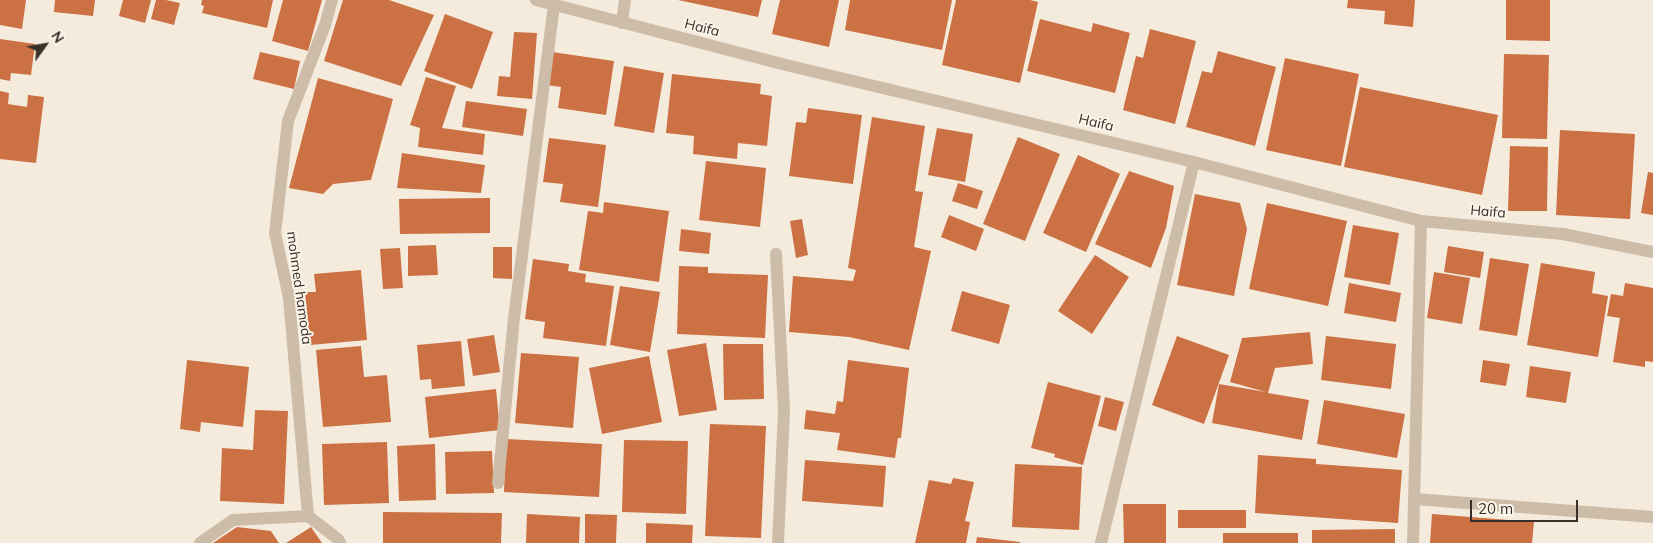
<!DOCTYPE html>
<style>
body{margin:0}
#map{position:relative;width:1653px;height:543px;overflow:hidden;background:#f4ebdd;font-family:Mulish,sans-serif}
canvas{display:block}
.north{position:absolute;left:20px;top:20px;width:50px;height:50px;-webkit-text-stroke:4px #fbf5ea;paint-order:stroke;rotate:58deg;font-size:14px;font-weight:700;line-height:20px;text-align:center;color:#393029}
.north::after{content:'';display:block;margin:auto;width:18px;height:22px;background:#393029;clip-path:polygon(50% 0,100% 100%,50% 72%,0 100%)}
.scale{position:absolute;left:1470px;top:500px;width:108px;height:22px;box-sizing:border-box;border:2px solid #393029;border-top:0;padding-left:6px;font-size:15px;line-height:18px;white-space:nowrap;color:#393029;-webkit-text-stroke:4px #fbf5ea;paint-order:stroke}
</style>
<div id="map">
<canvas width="1653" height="543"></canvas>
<div class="north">N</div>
<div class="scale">20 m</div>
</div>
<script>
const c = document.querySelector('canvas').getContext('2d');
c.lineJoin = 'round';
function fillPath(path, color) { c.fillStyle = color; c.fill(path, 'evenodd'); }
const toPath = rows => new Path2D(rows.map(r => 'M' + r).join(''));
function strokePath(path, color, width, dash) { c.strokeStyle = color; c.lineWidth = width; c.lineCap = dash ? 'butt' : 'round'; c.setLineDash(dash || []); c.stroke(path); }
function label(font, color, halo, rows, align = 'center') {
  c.font = font + ' Mulish,sans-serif'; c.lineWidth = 4; c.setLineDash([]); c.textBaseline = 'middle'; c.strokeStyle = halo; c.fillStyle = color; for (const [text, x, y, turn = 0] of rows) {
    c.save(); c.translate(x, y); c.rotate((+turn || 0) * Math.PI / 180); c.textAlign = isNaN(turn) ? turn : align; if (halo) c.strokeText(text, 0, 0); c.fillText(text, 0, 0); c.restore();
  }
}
fillPath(toPath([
 [0,0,26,0,22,29,0,25],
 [55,0,95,0,93,16,54,12],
 [123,0,151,0,145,23,119,16],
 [156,0,166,0,180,3,174,25,151,19],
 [202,0,273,0,267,28,202,13,204,6,201,5],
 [283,0,322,0,308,51,272,41],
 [343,0,389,0,434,15,401,86,324,61],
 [678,0,762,0,758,17],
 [780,0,839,0,829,47,772,34],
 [850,0,952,0,942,50,845,30],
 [956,0,1030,0,1038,2,1020,83,942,65],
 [1348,0,1415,0,1413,27,1384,24,1385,11,1347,8],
 [1506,0,1550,0,1550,41,1506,40],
 [445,14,493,32,472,89,424,71],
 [1040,19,1091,32,1093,23,1130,33,1115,93,1027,71],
 [1150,29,1196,41,1175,124,1123,110,1136,56,1143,58],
 [514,32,537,33,532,99,497,96,499,76,510,77],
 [0,39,35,44,31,75,11,73,10,81,0,79],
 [1218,51,1276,67,1255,146,1186,127,1202,71,1212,73],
 [260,52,300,61,294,89,253,79],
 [552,52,614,61,606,115,558,108,561,87,547,85],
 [1504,54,1549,55,1547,139,1502,138],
 [1285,58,1359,74,1341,166,1266,150],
 [624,66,664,73,654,133,614,126],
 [672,74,761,84,760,94,772,96,767,146,738,143,737,159,693,154,694,136,666,133],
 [426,77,456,86,442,128,485,134,483,155,418,147,420,128,410,125],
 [318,78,393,99,371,180,333,184,323,194,289,188],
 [1360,87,1498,115,1482,195,1344,167],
 [0,91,9,93,8,104,27,107,28,95,44,97,36,163,0,159],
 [466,101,527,109,523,136,462,127],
 [808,108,862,115,853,184,789,176,796,122,806,123],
 [872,117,925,126,915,191,923,192,914,247,931,251,909,350,849,337,789,332,793,276,853,281,856,270,848,268],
 [937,128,973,134,965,182,928,175],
 [1560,130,1635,134,1630,219,1556,215],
 [1018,137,1060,154,1025,241,983,224],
 [549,138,606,145,598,207,560,202,563,184,543,182],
 [1510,146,1548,147,1547,211,1508,211],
 [402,153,485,165,481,193,397,188],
 [1078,155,1120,174,1086,252,1043,233],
 [706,161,766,168,760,227,699,220],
 [1129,171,1174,186,1166,228,1151,268,1095,244],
 [1648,172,1653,173,1653,215,1641,213],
 [958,183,983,191,977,209,952,201],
 [1195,194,1240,203,1247,229,1234,296,1177,285],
 [490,198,490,233,400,234,399,199],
 [604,202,669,211,659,282,579,270,588,211,603,213],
 [1267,203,1347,221,1328,306,1249,289],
 [949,215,984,229,976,251,941,237],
 [802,219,808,255,796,258,790,221],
 [1353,225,1399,233,1390,285,1344,277],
 [681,229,711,233,709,254,679,251],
 [436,245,438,275,408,276,408,246],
 [1448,246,1484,252,1480,278,1444,272],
 [493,247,512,247,512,279,493,278],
 [400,248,403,288,383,289,380,249],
 [1095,255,1129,277,1092,334,1058,311],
 [1490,258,1529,264,1517,336,1479,330],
 [533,259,569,264,568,271,586,274,585,282,614,286,606,346,543,338,545,322,525,319],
 [1541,263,1595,272,1592,293,1608,296,1598,357,1527,345],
 [679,266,708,267,708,273,768,275,765,338,677,334],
 [361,270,367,340,310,345,305,292,316,292,314,274],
 [1434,272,1470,278,1462,324,1427,318],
 [1349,283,1401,293,1396,322,1344,313],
 [1625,283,1653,288,1653,362,1645,361,1645,367,1613,362,1620,318,1607,316,1611,294,1623,296],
 [620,286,660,292,650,352,610,345],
 [962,291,1010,305,999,344,951,331],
 [1310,332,1313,364,1275,368,1268,393,1309,400,1302,440,1212,423,1219,384,1266,392,1230,382,1242,338],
 [494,335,500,372,473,376,467,339],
 [1177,336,1229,355,1204,424,1152,405],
 [1326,336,1396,344,1391,389,1321,380],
 [461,341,465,386,432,389,431,379,420,380,417,345],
 [706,343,717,410,679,416,667,350],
 [723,344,763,344,764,399,724,400],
 [361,346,364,377,387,375,391,422,323,427,316,350],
 [521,353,579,357,573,428,515,423],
 [649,356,662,422,602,434,589,368],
 [187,360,249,367,243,427,201,422,200,432,180,429],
 [848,360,909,368,901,438,898,438,895,458,837,450,840,433,804,429,806,410,835,414,837,401,843,402],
 [1483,360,1510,364,1506,386,1480,382],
 [1530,366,1571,372,1566,403,1526,397],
 [1048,382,1101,396,1083,465,1054,457,1055,454,1031,448],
 [496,389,500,430,429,438,425,397],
 [1105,397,1124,402,1116,431,1098,426],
 [1324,400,1405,414,1397,458,1317,444],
 [255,410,288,411,284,504,220,501,222,448,253,450],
 [710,424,766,426,761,538,705,536],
 [506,439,602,444,599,497,504,492],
 [624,440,688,441,686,514,622,512],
 [387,442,389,503,324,505,322,444],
 [435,444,436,500,399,501,397,446],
 [492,451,494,493,446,494,445,452],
 [1258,455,1316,459,1316,464,1402,470,1398,523,1255,513],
 [805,460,886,466,883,507,802,501],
 [1015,464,1082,467,1079,530,1012,527],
 [953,478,974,482,965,521,970,522,966,543,915,543,929,480,951,484],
 [1123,504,1166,504,1166,543,1124,543],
 [1178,510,1246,510,1246,528,1178,528],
 [383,512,502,513,501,543,383,543],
 [527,514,580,517,579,543,526,543],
 [585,514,617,515,616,543,585,543],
 [1432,514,1534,522,1532,543,1430,543],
 [646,523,693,525,692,543,646,543],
 [237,527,271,531,279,543,213,543],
 [311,527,322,543,286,543],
 [1395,529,1395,543,1312,543,1312,530],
 [1223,533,1298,533,1298,543,1223,543],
 [977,537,1020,542,1020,543,976,543]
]), '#cc7143');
strokePath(toPath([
 [332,0,325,25,288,121,275,233,289,298,308,516,338,539,340,543],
 [536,0,786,65,1194,162,1421,221,1563,234,1653,252],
 [622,23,625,0],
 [776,254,784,410,778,543],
 [498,483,514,318,554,5],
 [1414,499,1653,517],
 [200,543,233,520,308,516],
 [1101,543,1194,162],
 [1413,543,1421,221]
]), '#cdbca8', 12);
label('14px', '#393029', '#fbf5ea', [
 ["Haifa",702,28,14],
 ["Haifa",1096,123,13],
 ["Haifa",1488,212,5],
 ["mohmed hamoda",299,288,82]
]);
</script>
